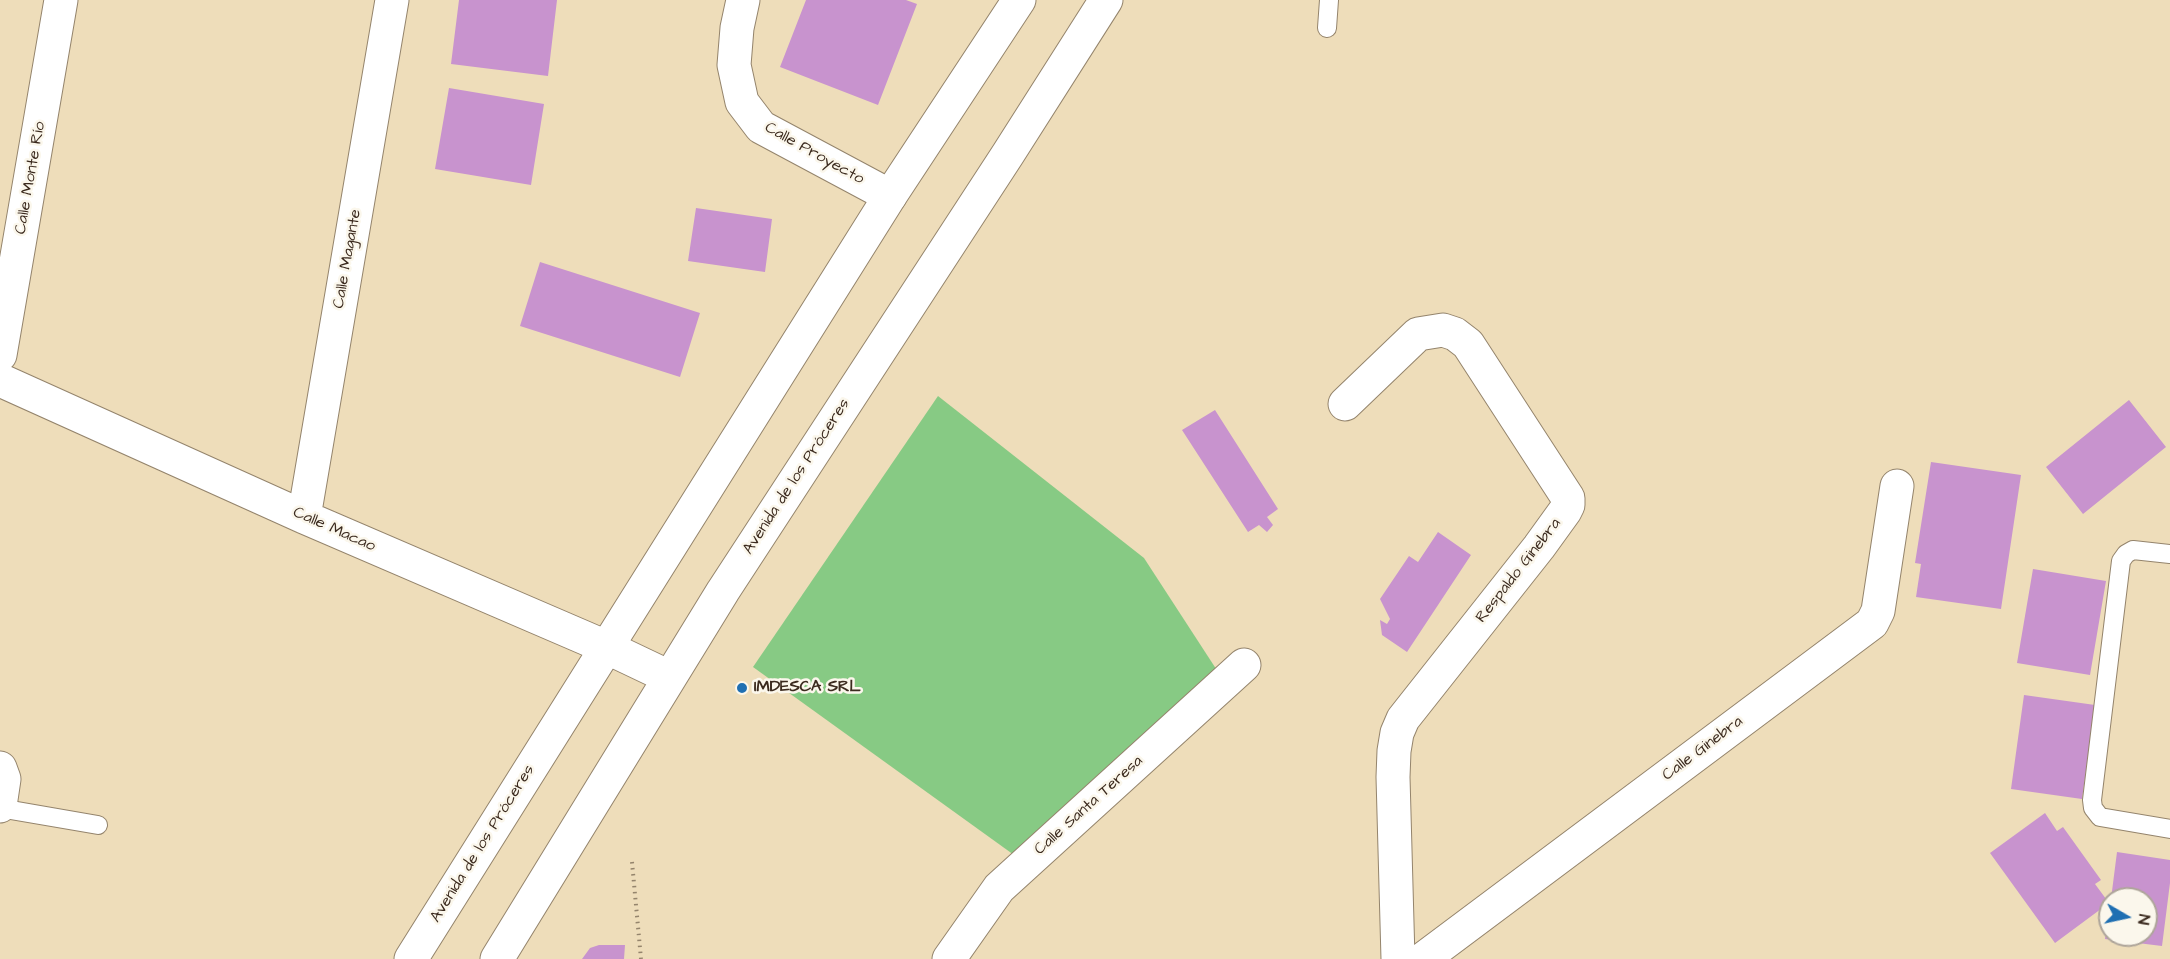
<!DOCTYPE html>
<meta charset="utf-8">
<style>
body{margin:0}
#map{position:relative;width:2170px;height:959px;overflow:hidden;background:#eeddba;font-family:"Architects Daughter",sans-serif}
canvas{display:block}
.north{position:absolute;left:2098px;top:887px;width:60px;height:60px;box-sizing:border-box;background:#fbf7ec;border:2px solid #aea59a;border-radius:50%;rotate:99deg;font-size:16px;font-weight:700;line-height:24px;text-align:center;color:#3b2a1e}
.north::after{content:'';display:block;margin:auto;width:21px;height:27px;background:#1f6fb2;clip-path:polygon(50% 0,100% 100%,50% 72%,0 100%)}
</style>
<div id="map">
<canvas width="2170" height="959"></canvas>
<div class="north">N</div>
</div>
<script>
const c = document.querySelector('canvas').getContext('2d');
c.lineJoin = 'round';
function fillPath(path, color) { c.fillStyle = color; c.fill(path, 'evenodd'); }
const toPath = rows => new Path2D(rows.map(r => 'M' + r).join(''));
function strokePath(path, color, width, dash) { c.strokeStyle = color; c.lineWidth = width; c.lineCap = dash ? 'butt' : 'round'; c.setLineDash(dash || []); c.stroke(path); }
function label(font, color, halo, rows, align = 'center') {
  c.font = font + ' "Architects Daughter",sans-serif'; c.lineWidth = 5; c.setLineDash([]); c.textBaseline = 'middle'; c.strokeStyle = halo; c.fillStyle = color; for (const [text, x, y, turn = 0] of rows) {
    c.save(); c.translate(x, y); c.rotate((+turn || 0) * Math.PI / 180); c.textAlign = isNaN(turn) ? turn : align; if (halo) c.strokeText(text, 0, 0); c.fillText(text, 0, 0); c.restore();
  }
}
fillPath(toPath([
 [938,396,1144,558,1222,678,1021,860,753,667]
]), '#87ca84');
fillPath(toPath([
 [459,0,557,0,548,76,451,64],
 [806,0,906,0,917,4,878,105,780,67],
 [449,88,544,104,531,185,435,169],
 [696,208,772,219,765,272,688,261],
 [540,262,700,313,680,377,520,326],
 [2129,400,2166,447,2083,514,2046,467],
 [1215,410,1278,509,1267,517,1273,525,1267,532,1259,525,1248,532,1182,430],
 [1931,462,2021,475,2001,609,1916,597,1921,564,1915,563],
 [1438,532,1471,555,1407,652,1382,635,1380,620,1387,624,1390,619,1380,599,1409,556,1418,562],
 [2033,569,2106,581,2090,675,2017,663],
 [2024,695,2095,705,2082,799,2011,789],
 [2045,813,2057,831,2063,827,2101,880,2095,884,2109,903,2055,943,1990,853],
 [2117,852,2170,860,2170,883,2162,946,2105,939,2109,914,2110,935,2146,935,2146,899,2111,899],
 [599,945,625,945,624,959,582,959,590,948]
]), '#c893ce');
const lane = toPath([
 [1327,28,1329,0],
 [2170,554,2133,550,2126,554,2121,561,2092,800,2093,808,2100,817,2170,829],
 [0,808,98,825]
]);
const street = toPath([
 [743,0,737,28,734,65,742,102,761,127,890,196],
 [0,355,61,0],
 [0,380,304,517,606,647,669,677],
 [1345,404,1418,334,1443,330,1455,334,1468,344,1568,498,1568,505,1565,511,1539,547,1403,719,1397,733,1394,751,1393,777,1398,959],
 [304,517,392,0],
 [0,768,4,779,0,806],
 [949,959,999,888,1244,665],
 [1423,959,1872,623,1878,611,1897,486]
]);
const primary = toPath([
 [411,959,890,196,1019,0],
 [497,959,723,591,1008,154,1106,0]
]);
strokePath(lane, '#94846c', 20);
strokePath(street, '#94846c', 35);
strokePath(primary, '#94846c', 35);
strokePath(toPath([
 [632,862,641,959]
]), '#94846c', 4, [1.5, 4.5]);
strokePath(lane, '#fff', 18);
strokePath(street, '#fff', 33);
strokePath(primary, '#fff', 33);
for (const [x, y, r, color] of [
 [742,688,6,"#1f6fb2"]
]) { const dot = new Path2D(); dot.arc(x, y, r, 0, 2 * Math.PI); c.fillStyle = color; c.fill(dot); strokePath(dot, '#fbf7ec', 2); }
label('16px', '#3b2a1e', '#fbf7ec', [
 ["Calle Proyecto",814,154,29],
 ["Calle Monte Río",31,178,-80],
 ["Calle Magante",348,259,-80],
 ["Avenida de los Próceres",797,477,-57],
 ["Calle Macao",334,530,24],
 ["Respaldo Ginebra",1519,571,-52],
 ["Calle Ginebra",1703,749,-37],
 ["Calle Santa Teresa",1089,806,-42],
 ["Avenida de los Próceres",483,844,-58]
]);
label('bold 16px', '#3b2a1e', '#fbf7ec', [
 ["IMDESCA SRL",754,688]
], 'left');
</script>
